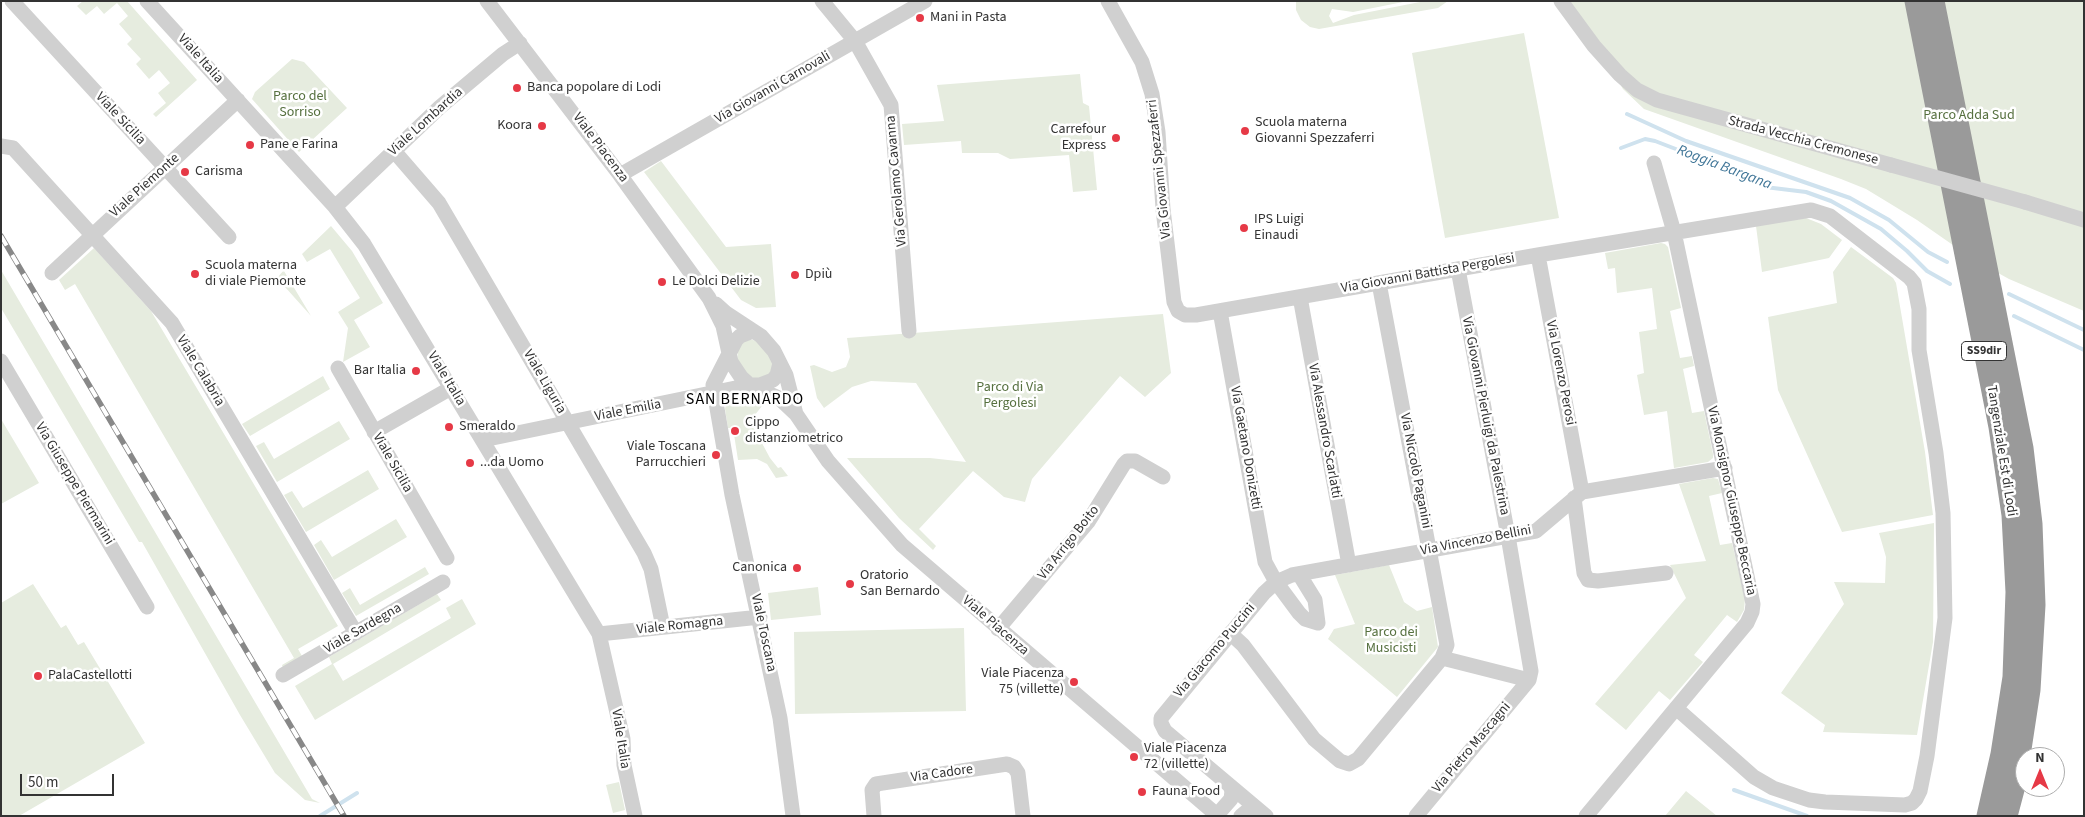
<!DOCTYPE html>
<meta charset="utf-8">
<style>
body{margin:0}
#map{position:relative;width:2085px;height:817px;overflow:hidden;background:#fff;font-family:"Source Sans 3",sans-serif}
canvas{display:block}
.frame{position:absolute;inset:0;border:2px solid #333;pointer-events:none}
.north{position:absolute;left:2015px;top:747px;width:50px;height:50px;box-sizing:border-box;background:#fff;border:1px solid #adadad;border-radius:50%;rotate:0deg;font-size:14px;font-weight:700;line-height:20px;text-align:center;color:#333}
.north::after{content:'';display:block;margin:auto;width:18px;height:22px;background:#e63946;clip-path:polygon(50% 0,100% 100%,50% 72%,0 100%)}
.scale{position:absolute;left:20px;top:774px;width:94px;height:22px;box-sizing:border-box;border:2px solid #333;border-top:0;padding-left:6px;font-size:15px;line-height:18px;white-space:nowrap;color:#333;-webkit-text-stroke:4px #fff;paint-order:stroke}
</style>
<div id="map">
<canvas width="2085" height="817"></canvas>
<div class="frame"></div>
<div class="north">N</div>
<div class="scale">50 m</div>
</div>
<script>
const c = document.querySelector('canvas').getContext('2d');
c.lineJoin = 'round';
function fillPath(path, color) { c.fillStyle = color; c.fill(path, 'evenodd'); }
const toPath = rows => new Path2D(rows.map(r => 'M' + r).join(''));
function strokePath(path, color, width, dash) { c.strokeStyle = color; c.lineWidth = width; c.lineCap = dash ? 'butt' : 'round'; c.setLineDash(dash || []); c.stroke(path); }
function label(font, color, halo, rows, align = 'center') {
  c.font = font + ' "Source Sans 3",sans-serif'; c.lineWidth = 5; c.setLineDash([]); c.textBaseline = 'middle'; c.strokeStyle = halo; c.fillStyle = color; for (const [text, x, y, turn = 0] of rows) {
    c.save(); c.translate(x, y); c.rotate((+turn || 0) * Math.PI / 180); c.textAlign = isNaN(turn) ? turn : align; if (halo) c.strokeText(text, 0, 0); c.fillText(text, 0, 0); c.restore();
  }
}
fillPath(toPath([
 [83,1,127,1,197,80,156,117,153,114,166,103,158,93,170,83,159,70,149,79,136,64,141,59,127,44,132,39,119,24,128,16,117,3,104,14,97,6,86,15,77,6],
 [1296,1,1408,1,1353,12,1332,9,1329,16,1333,23,1354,15,1425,1,1448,1,1438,8,1319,29,1310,27,1301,20,1296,10],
 [1570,1,2084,1,2084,311,2009,279,1973,259,1917,220,1866,189,1841,179,1644,109,1623,89],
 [1524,33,1559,218,1445,238,1412,53],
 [292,59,304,62,347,108,299,152,252,99,255,92],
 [1080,74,1083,103,1089,106,1097,190,1073,192,1069,155,1010,159,998,153,962,153,961,141,904,145,902,124,944,121,937,85],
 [661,161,726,247,771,244,776,307,756,308,741,300,644,172],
 [1806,218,1821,224,1842,240,1829,258,1762,272,1756,226],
 [331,226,352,251,383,303,354,320,370,347,343,362,348,328,338,312,360,298,330,249,307,262,302,254],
 [1661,243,1665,244,1668,247,1681,308,1670,311,1680,358,1692,356,1694,366,1683,369,1692,413,1704,411,1713,454,1713,458,1708,462,1674,468,1667,411,1644,415,1637,375,1644,373,1639,332,1657,329,1652,288,1617,293,1615,268,1608,269,1605,253],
 [1851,247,1893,278,1896,283,1925,452,1933,515,1842,532,1778,390,1768,317,1837,303,1833,272],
 [94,248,151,311,338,626,298,649,302,656,283,668,282,665,294,658,75,284,65,290,59,280],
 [1,270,312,799,320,803,305,800,275,773,240,715,142,542,139,542,1,308],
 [284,270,284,271,311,316,277,278],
 [1163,314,1171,373,1145,397,1120,376,1032,479,1025,502,1004,497,973,471,919,529,936,546,933,550,899,518,847,458,930,458,966,462,916,383,871,381,852,387,824,408,817,398,810,366,814,365,832,372,846,367,850,357,847,338],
 [748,339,757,341,772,360,773,368,766,378,753,378,749,376,737,363,738,347],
 [323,376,330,389,250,436,242,424],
 [745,394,756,399,762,406,750,421,770,458,778,468,781,467,788,476,776,478,767,464,757,459,738,460,733,428,728,428,725,409,726,404,732,397],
 [1,419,39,483,1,504],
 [339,421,350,439,277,482,256,446,264,442,274,459],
 [368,470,379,489,306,532,284,495,292,491,303,508],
 [1713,478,1718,479,1722,493,1709,496,1720,545,1732,543,1745,599,1744,610,1737,622,1727,615,1694,655,1703,662,1670,700,1659,691,1626,730,1595,704,1686,598,1670,565,1706,561,1679,484],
 [396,519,407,537,334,580,314,545,321,540,332,557],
 [1934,523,1933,642,1917,735,1823,732,1825,725,1781,693,1844,604,1834,582,1885,583,1886,557,1879,533],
 [1389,565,1404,602,1417,611,1432,607,1438,647,1397,697,1328,639,1334,629,1355,624,1335,575],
 [425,567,429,574,356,616,342,593,350,588,360,605],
 [33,584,61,628,66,625,78,645,84,642,145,743,19,816,1,816,1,603],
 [818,587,821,615,771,620,768,593],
 [437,594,441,600,333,664,343,681,451,618,446,608,462,599,476,624,315,720,295,686,332,664,329,657],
 [964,628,966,711,795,714,794,632],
 [619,782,625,810,613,813,606,785],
 [1686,791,1717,816,1665,816]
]), '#e6ecdf');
strokePath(toPath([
 [1627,114,1686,141,1850,198,1889,220,1928,252,1947,262],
 [1621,148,1645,139,1655,141,1733,171,1765,187,1806,192,1831,201,1881,229,1907,251,1927,271,1950,284],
 [2009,294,2084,330],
 [2014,316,2084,350],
 [1734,790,1807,816],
 [320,816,357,793]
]), '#cfe2ee', 4);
strokePath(toPath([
 [12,1,229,237],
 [147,1,335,207,364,244,599,634,623,739,624,765,635,816],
 [487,1,620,175,709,298,723,326,731,362,741,377,750,385,779,398,796,414,828,461,902,545,1218,816],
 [822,1,855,41,891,105,909,331],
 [1108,1,1142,62,1152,94,1158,132,1163,209,1174,302,1178,311,1185,315,1196,315,1538,255,1811,210,1830,216,1909,277,1914,283,1919,309,1919,350,1936,453,1943,513,1945,618,1927,756,1920,791,1916,799,1912,803,1905,805,1825,802,1809,800,1773,788,1754,777,1676,708],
 [1561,1,1594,46,1620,75,1637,90,1657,100,1891,165],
 [1,146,13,148,172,323,356,633],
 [394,151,439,203,644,553,651,569,663,627],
 [620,175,925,1],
 [2025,202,2084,220],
 [335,207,440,107,503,54,520,43],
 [1538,255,1582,492],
 [1458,269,1508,536,1531,671,1529,680],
 [52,273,238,100],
 [1300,297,1349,565],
 [716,304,726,313,761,336,774,351,786,375,796,414],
 [1220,311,1265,562,1276,582,1299,613,1305,619,1318,623,1315,600,1299,574],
 [753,331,740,336,736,340,713,385,732,495,780,718,793,816],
 [1,361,147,607],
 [338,368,447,558],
 [374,432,451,388],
 [483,440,750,385,760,385,773,380,777,375,780,363],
 [1574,498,1584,573,1588,580,1598,581,1666,573],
 [998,629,1088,522,1124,464,1127,461,1135,461,1163,477],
 [1230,633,1243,645,1314,739,1340,761,1349,764,1358,759,1442,658,1447,645,1379,283],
 [599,634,760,617],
 [1442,658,1529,680],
 [283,675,443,582],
 [1217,815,1231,799,1232,791,1230,786],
 [874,816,872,790,876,784,1007,764,1014,767,1018,773,1023,816],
 [1241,816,1247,811,1260,811],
 [1266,816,1165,731,1161,723,1161,718,1264,593,1276,582,1292,575,1536,531,1582,492,1725,468],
 [1416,816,1529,680],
 [1586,816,1747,623,1752,612,1753,604,1674,232,1654,163]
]), '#d0d0d0', 15);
strokePath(toPath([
 [1915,1,1999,427,2012,515,2016,592,2013,677,2001,754,1987,816],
 [1934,1,2023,448,2032,524,2035,605,2030,690,2016,782,2007,816]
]), '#9a9a9a', 21);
const rail = toPath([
 [1,236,344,816]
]);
strokePath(rail, '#888', 5.5);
strokePath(rail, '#fff', 4, [11]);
strokePath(toPath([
 [1891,165,2025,202]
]), '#d0d0d0', 15);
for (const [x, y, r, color] of [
 [920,18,5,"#e63946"],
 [517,88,5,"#e63946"],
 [542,126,5,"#e63946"],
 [1245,131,5,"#e63946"],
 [1116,138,5,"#e63946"],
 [250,145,5,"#e63946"],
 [185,172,5,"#e63946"],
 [1244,228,5,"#e63946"],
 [195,274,5,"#e63946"],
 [795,275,5,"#e63946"],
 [662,282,5,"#e63946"],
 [416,371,5,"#e63946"],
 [449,427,5,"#e63946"],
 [735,431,5,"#e63946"],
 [716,455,5,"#e63946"],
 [470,463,5,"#e63946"],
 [797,568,5,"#e63946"],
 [850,584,5,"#e63946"],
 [38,676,5,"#e63946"],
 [1074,682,5,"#e63946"],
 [1134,757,5,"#e63946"],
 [1142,792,5,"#e63946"]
]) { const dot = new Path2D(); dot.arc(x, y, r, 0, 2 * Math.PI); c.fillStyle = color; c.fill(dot); strokePath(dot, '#fff', 2); }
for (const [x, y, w] of [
 [1984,351,45]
]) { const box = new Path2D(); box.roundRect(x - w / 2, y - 9.5, w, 19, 4); c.fillStyle = '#fff'; c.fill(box); strokePath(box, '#333', 1); }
label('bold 12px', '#333', null, [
 ["SS9dir",1984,351]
]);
label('14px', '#333', '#fff', [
 ["Mani in Pasta",930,18],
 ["Banca popolare di Lodi",527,88],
 ["Scuola materna",1255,123],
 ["Giovanni Spezzaferri",1255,139],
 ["Koora",532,126,"right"],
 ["Carrefour",1106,130,"right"],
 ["Express",1106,146,"right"],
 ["Pane e Farina",260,145],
 ["Carisma",195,172],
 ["IPS Luigi",1254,220],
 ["Einaudi",1254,236],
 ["Scuola materna",205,266],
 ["di viale Piemonte",205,282],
 ["Dpiù",805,275],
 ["Le Dolci Delizie",672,282],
 ["Bar Italia",406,371,"right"],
 ["Cippo",745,423],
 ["distanziometrico",745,439],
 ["Smeraldo",459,427],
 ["Viale Toscana",706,447,"right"],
 ["Parrucchieri",706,463,"right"],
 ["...da Uomo",480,463],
 ["Canonica",787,568,"right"],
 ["Oratorio",860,576],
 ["San Bernardo",860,592],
 ["Viale Piacenza",1064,674,"right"],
 ["75 (villette)",1064,690,"right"],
 ["PalaCastellotti",48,676],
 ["Viale Piacenza",1144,749],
 ["72 (villette)",1144,765],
 ["Fauna Food",1152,792]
], 'left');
label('14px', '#333', '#fff', [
 ["Viale Italia",200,59,48],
 ["Via Giovanni Carnovali",773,88,-30],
 ["Viale Sicilia",120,119,47],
 ["Viale Lombardia",426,122,-42],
 ["Strada Vecchia Cremonese",1803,141,15],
 ["Viale Piacenza",600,148,53],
 ["Via Giovanni Spezzaferri",1160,169,-96],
 ["Via Gerolamo Cavanna",897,181,-95],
 ["Viale Piemonte",145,186,-42],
 ["Via Giovanni Battista Pergolesi",1428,274,-10],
 ["Viale Calabria",200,371,59],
 ["Via Lorenzo Perosi",1560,373,79],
 ["Viale Italia",446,379,59],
 ["Viale Liguria",544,382,60],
 ["Viale Emilia",628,411,-11],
 ["Via Giovanni Pierluigi da Palestrina",1485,416,79],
 ["Via Alessandro Scarlatti",1324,431,80],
 ["Via Gaetano Donizetti",1245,448,80],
 ["Tangenziale Est di Lodi",2001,451,81],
 ["Viale Sicilia",392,463,60],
 ["Via Niccolò Paganini",1415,471,79],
 ["Via Giuseppe Piermarini",74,484,59],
 ["Via Monsignor Giuseppe Beccaria",1731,501,78],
 ["Via Vincenzo Bellini",1476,541,-11],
 ["Via Arrigo Boito",1069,543,-52],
 ["Viale Romagna",680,626,-6],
 ["Viale Piacenza",995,626,41],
 ["Viale Sardegna",363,629,-30],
 ["Viale Toscana",763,633,78],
 ["Via Giacomo Puccini",1215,651,-50],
 ["Viale Italia",620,739,81],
 ["Via Pietro Mascagni",1472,748,-50],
 ["Via Cadore",942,774,-8]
]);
label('14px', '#56703f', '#fff', [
 ["Parco del",300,97],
 ["Sorriso",300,113],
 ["Parco Adda Sud",1969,116],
 ["Parco di Via",1010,388],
 ["Pergolesi",1010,404],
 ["Parco dei",1391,633],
 ["Musicisti",1391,649]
]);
label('italic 15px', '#3f7597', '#fff', [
 ["Roggia Bargana",1724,168,21]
]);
c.letterSpacing = '1px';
label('16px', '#000', '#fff', [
 ["SAN BERNARDO",745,400]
]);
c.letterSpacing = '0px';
</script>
